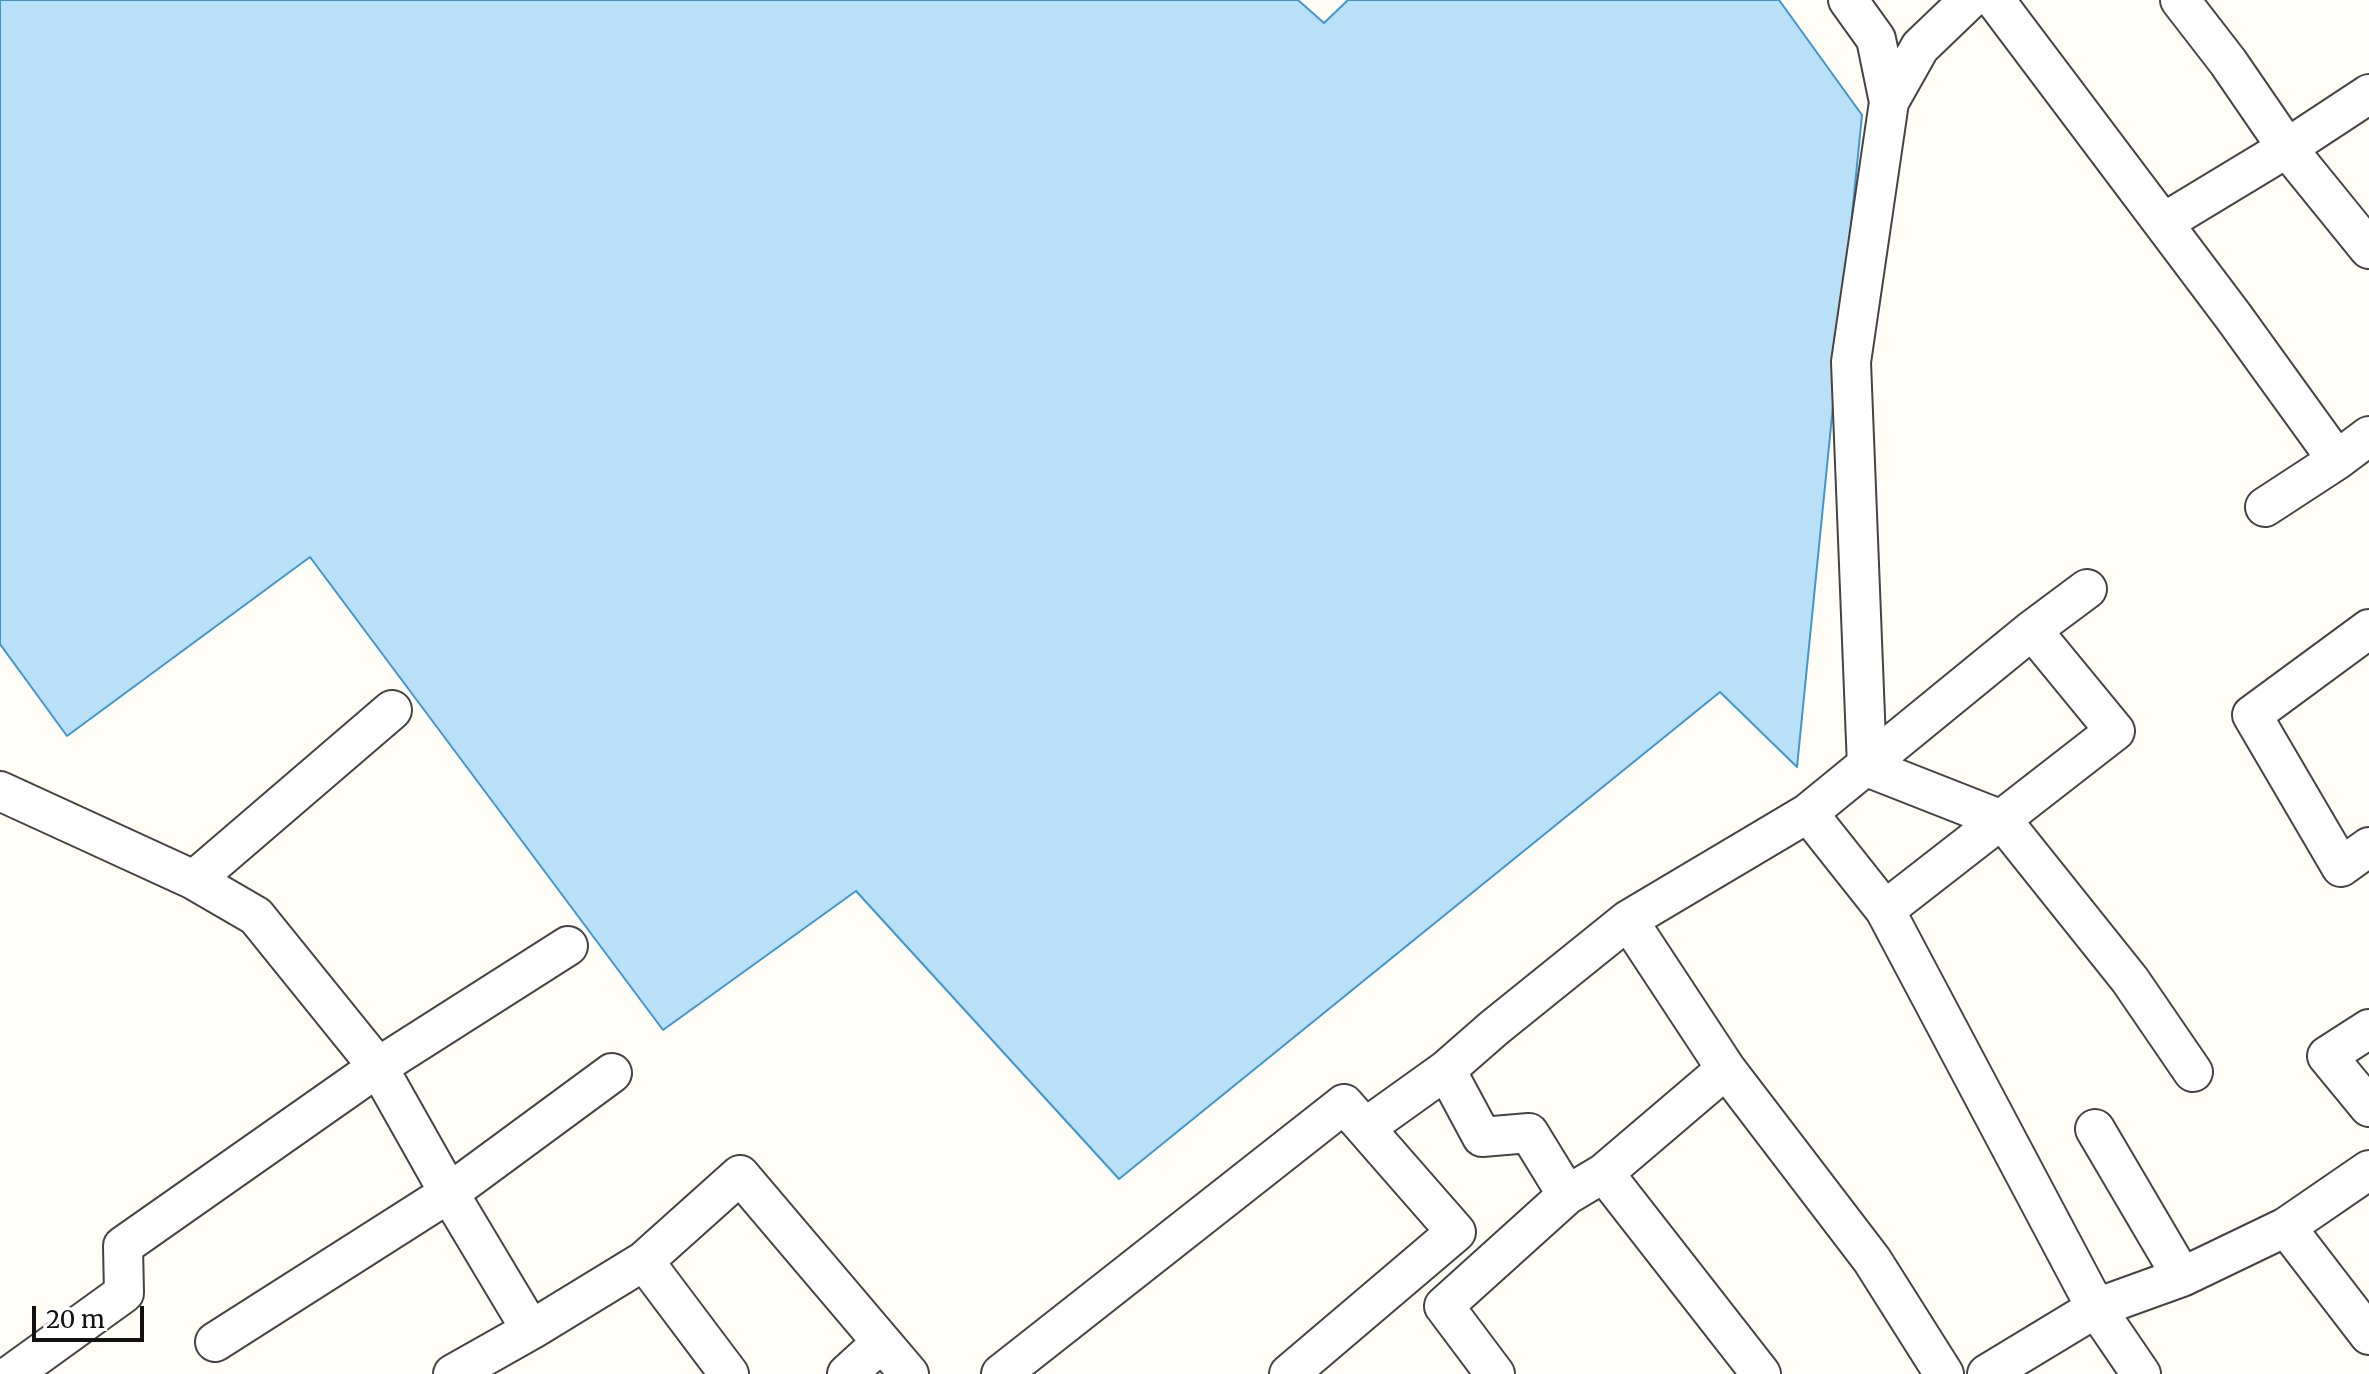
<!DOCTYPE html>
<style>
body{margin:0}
#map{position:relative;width:2369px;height:1374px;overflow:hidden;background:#fffdf5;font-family:Merriweather,serif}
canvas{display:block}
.scale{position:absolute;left:32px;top:1306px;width:112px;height:36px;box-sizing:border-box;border:4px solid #111;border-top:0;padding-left:10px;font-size:24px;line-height:28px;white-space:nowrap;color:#111;-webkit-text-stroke:6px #fff;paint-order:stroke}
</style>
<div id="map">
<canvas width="2369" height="1374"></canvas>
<div class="scale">20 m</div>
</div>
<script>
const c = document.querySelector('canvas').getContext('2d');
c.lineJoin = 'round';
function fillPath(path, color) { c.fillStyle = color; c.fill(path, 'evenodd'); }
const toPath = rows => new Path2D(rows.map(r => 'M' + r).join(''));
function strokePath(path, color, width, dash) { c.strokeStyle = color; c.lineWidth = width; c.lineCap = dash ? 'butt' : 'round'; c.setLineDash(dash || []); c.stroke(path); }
const water = toPath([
 [0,0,1298,0,1324,23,1348,0,1779,0,1862,115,1797,767,1720,692,1119,1179,856,891,663,1030,310,557,67,736,0,644,0,0]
]);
fillPath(water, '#b9e0f7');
strokePath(water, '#3f96cf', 2);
const street = toPath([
 [1848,0,1876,39,1889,102,1851,362,1867,767,2002,820,2130,980,2193,1072],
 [1995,0,2233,316,2337,460],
 [2180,0,2228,62,2287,148,2369,249],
 [1889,102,1920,47,1969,0],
 [2163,223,2287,148,2369,94],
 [2265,507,2337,460,2369,436],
 [2369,629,2252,715,2341,867,2369,847],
 [0,791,194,880,256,916,378,1067,449,1193,531,1330,644,1261],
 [1808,813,1885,910,2096,1308,2141,1374],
 [194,880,392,710],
 [1885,910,2115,731,2032,630],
 [1628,920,1726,1069,1604,1173,1761,1374],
 [2369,1029,2327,1056,2369,1107],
 [1726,1069,1872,1260,1944,1374],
 [1446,1070,1494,1028,1628,920,1808,813,2032,630,2087,589],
 [2095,1129,2182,1277,2286,1227,2369,1170],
 [2286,1227,2369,1335],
 [215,1342,449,1193,612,1073],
 [12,1374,124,1293,123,1246,378,1067,568,946],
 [453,1374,531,1330],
 [729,1374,644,1261,740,1175,909,1374],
 [847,1374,881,1343],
 [1001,1374,1344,1104,1365,1128,1446,1070,1482,1137,1529,1133,1567,1195,1604,1173],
 [1289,1374,1456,1232,1365,1128],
 [1495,1374,1444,1306,1567,1195],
 [1987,1374,2096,1308,2182,1277]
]);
strokePath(street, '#444', 42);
strokePath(street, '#fff', 38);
</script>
